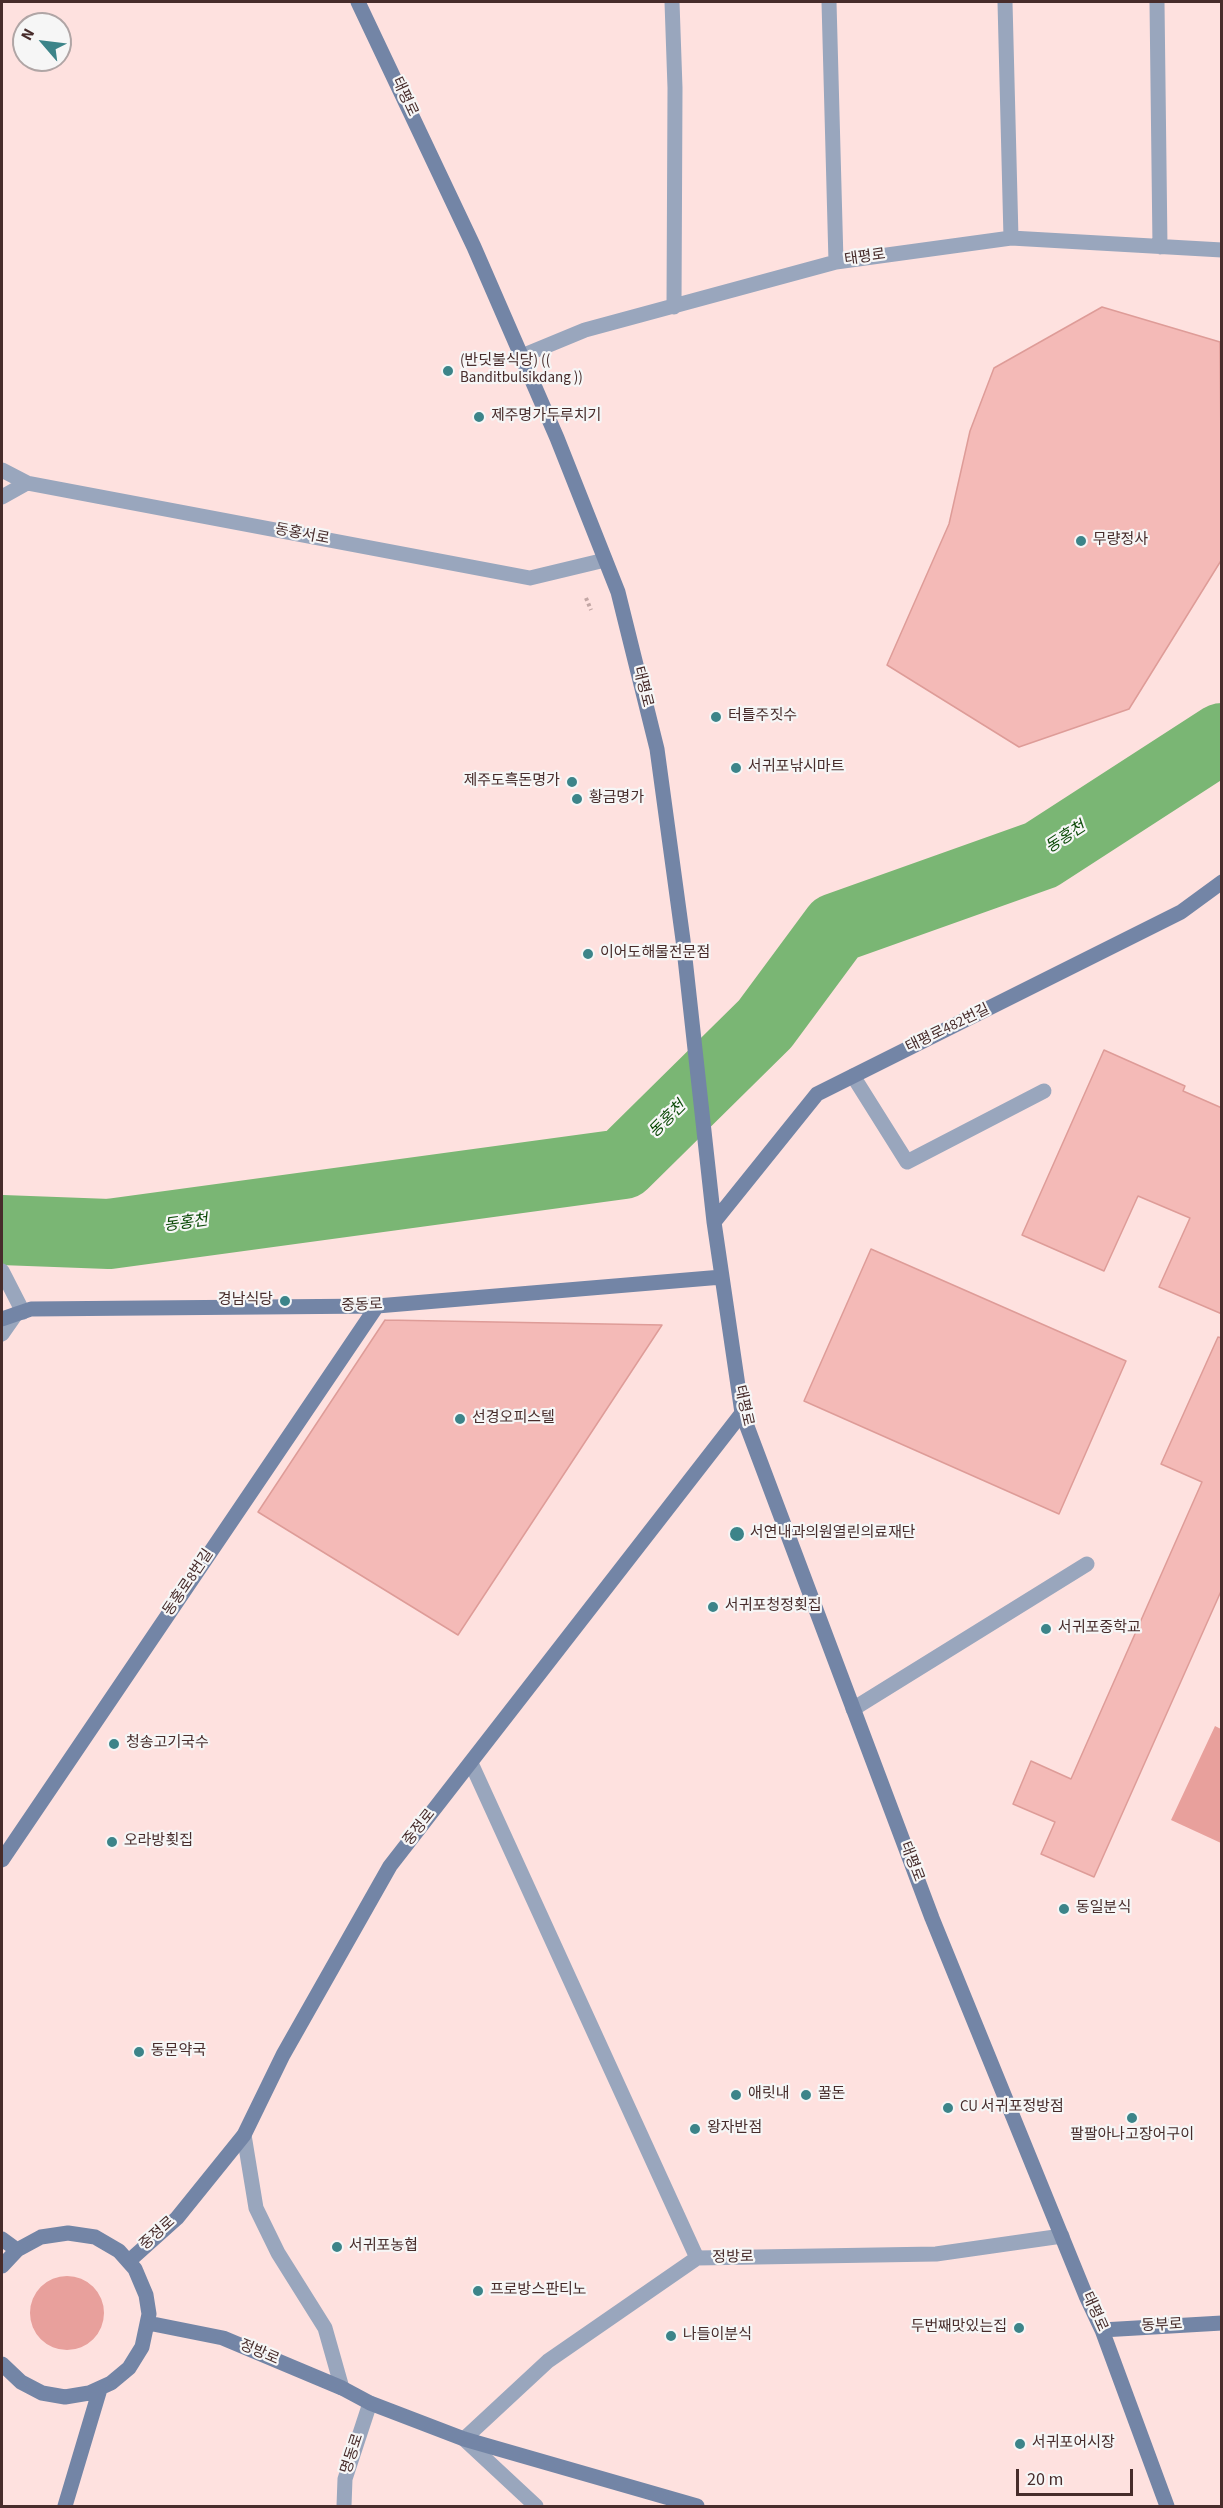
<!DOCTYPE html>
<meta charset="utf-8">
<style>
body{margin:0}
#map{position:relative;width:1223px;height:2508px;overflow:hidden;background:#fee1df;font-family:"Source Sans 3",sans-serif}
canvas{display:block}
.frame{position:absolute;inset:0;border:3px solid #472c2b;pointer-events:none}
.north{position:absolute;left:12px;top:12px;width:60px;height:60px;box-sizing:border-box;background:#f6f6f6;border:2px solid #b0a5a5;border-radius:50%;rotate:298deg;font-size:16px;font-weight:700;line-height:24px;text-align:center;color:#472c2b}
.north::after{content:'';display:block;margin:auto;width:21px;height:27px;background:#3c8489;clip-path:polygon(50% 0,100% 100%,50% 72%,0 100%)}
.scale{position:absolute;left:1016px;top:2469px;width:117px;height:27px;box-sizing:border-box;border:3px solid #472c2b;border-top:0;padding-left:8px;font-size:18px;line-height:21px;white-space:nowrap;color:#472c2b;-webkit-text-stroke:4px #f6f6f6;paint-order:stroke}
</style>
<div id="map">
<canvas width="1223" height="2508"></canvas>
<div class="frame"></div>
<div class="north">N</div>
<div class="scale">20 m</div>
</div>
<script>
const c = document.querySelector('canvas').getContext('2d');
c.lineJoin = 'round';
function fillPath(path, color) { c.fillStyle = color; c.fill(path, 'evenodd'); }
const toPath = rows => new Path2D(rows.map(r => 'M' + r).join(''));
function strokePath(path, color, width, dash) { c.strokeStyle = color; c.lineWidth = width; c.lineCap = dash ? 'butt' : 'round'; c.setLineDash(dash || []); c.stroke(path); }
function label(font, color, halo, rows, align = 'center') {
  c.font = font + ' "Source Sans 3","Noto Sans KR",sans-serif'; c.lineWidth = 4.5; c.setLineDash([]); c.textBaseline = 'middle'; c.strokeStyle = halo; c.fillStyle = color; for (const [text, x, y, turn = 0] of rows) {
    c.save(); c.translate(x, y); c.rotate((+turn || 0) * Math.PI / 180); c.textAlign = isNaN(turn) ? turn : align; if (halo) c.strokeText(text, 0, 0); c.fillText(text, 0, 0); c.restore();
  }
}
fillPath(toPath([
 [1215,1726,1221,1729,1221,1843,1171,1820],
 '30 2313a37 37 0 1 1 74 0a37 37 0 1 1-74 0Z'
]), '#e8a09c');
strokePath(toPath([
 [2,1230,109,1234,623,1164,765,1024,836,928,1041,855,1222,738]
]), '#7ab674', 70);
const building = toPath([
 [1102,307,1220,342,1222,559,1129,709,1019,747,887,665,949,524,970,431,994,368,1102,307],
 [1104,1050,1185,1086,1183,1091,1222,1108,1222,1314,1159,1287,1190,1218,1138,1196,1104,1271,1022,1235,1104,1050],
 [871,1249,1126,1361,1059,1514,804,1401,871,1249],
 [385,1320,662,1325,458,1635,258,1512,385,1320],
 [1218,1337,1222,1338,1222,1589,1094,1877,1041,1854,1055,1822,1013,1804,1031,1761,1071,1779,1202,1482,1161,1464,1218,1337]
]);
fillPath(building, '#f4bab7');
strokePath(building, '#de9c98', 1.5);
strokePath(toPath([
 [586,598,591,610]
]), '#c2a6a4', 4, [3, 3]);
strokePath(toPath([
 [853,1076,907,1162,1044,1091],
 [853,1709,1087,1564]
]), '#99a6bd', 15);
strokePath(toPath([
 [672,2,675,88,674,307],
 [829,2,836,262],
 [1005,2,1011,238],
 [1157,2,1160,247],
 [522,356,585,330,836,262,1011,238,1222,250],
 [2,470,27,483,530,578,605,560],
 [2,497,27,483],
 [2,1271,23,1312],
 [2,1334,16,1314],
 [471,1763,697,2258],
 [244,2135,256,2208,278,2253,325,2328,342,2388],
 [344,2506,345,2479,370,2403],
 [536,2506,464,2439,548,2361,697,2258,936,2254,1062,2236]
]), '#99a6bd', 15);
strokePath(toPath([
 [358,2,474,247,557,438,618,592,657,749,683,940,714,1222,742,1413,932,1918,1086,2296,1102,2330,1167,2506],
 [714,1222,817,1094,1181,912,1222,882],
 [2,1319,31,1309,377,1306,722,1277],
 [2,1860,377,1306],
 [2,2239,17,2250],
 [129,2261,177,2218,244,2135,283,2055,390,1866,742,1413],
 [2,2266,17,2250,41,2237,68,2233,95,2237,119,2251,135,2269,146,2295,149,2314,142,2347,129,2368,111,2383,89,2393,65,2397,42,2393,21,2382,2,2364],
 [148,2323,223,2338,342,2388,370,2403,464,2439,697,2506],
 [1102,2330,1222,2323],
 [65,2506,100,2389]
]), '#7385a6', 15);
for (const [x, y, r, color] of [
 [448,371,6,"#3c8489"],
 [479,417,6,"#3c8489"],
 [1081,541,6,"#3c8489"],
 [716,717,6,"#3c8489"],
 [736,768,6,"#3c8489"],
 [572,782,6,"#3c8489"],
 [577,799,6,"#3c8489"],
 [588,954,6,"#3c8489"],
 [285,1301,6,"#3c8489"],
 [460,1419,6,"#3c8489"],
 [737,1534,8,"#3c8489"],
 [713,1607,6,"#3c8489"],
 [1046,1629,6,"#3c8489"],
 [114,1744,6,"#3c8489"],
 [112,1842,6,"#3c8489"],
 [1064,1909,6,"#3c8489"],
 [139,2052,6,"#3c8489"],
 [736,2095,6,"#3c8489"],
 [806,2095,6,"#3c8489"],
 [948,2108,6,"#3c8489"],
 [1132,2118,6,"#3c8489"],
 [695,2129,6,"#3c8489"],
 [337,2247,6,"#3c8489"],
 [478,2291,6,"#3c8489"],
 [1019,2328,6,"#3c8489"],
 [671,2336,6,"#3c8489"],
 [1020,2444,6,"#3c8489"]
]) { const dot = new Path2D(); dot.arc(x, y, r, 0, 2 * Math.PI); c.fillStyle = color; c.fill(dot); strokePath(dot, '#f6f6f6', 2); }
label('15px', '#472c2b', '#f6f6f6', [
 ["태평로",404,97,65],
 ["태평로",865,258,-8],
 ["동홍서로",302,535,11],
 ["태평로",642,687,76],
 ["태평로482번길",948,1029,-26],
 ["중동로",362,1306,-2],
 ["태평로",743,1406,77],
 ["동홍로8번길",189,1583,-56],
 ["중정로",420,1828,-52],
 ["태평로",911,1862,69],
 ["중정로",158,2234,-42],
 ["정방로",733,2258,-1],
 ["태평로",1094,2312,66],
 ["동부로",1162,2326,-3],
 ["정방로",259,2353,23],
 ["명동로",353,2454,-72]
]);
label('15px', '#472c2b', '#f6f6f6', [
 ["(반딧불식당) ((",460,362],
 ["Banditbulsikdang ))",460,379],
 ["제주명가두루치기",491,417],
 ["무량정사",1093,541],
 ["터틀주짓수",728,717],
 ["서귀포낚시마트",748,768],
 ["제주도흑돈명가",560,782,"right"],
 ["황금명가",589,799],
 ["이어도해물전문점",600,954],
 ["경남식당",273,1301,"right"],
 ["선경오피스텔",472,1419],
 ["서연내과의원열린의료재단",750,1534],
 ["서귀포청정횟집",725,1607],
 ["서귀포중학교",1058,1629],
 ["청송고기국수",126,1744],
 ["오라방횟집",124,1842],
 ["동일분식",1076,1909],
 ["동문약국",151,2052],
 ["애릿내",748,2095],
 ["꿀돈",818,2095],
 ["CU 서귀포정방점",960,2108],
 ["왕자반점",707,2129],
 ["팔팔아나고장어구이",1132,2136,"center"],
 ["서귀포농협",349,2247],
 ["프로방스판티노",490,2291],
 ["두번째맛있는집",1007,2328,"right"],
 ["나들이분식",683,2336],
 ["서귀포어시장",1032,2444]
], 'left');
label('italic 16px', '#0d4c09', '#f6f6f6', [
 ["동홍천",1066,838,-33],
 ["동홍천",668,1120,-45],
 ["동홍천",186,1224,-8]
]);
</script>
